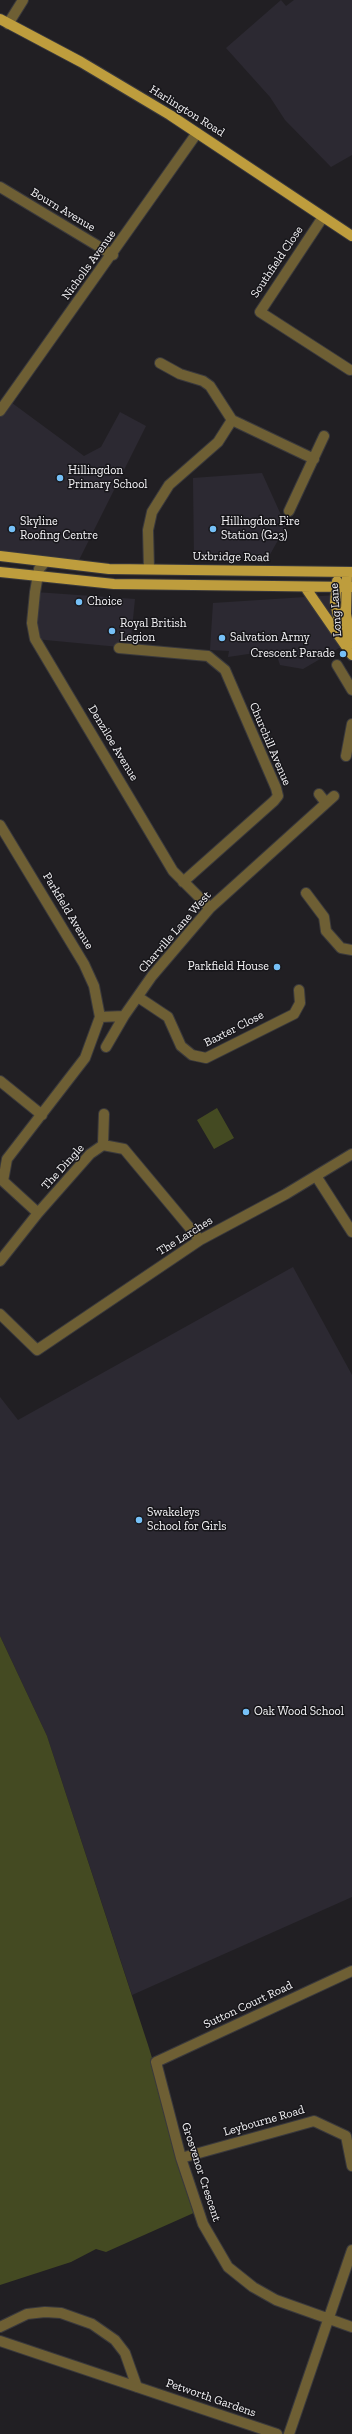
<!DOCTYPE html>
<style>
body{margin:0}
canvas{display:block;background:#211f23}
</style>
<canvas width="352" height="2434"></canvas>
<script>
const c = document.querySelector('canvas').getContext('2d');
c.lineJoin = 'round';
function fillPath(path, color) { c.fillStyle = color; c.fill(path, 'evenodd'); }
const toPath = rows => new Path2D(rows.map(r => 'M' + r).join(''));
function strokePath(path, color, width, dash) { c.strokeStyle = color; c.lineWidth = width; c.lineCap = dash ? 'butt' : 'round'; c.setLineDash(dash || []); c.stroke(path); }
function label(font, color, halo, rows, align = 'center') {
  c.font = font + ' "Zilla Slab",serif'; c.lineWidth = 3; c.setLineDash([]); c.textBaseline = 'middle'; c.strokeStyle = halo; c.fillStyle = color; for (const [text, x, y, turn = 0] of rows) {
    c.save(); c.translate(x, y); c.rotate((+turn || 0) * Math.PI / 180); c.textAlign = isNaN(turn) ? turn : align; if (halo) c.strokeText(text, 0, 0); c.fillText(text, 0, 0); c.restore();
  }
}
fillPath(toPath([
 [281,0,286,6,294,0,352,0,352,155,331,167,285,120,270,97,226,48],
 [8,400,84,456,101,447,120,412,146,426,78,562,0,552,0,411],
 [262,473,286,526,268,558,194,558,193,478],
 [35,592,135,599,130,648,35,639],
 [352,594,352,646,339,648,303,669,280,665,275,650,228,657,229,651,210,650,213,603],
 [293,1267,352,1375,352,1897,132,1995,47,1736,0,1636,0,1397,18,1420]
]), '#2c2932');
fillPath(toPath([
 [217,1108,234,1138,214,1149,197,1120],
 [0,1636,47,1736,149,2048,198,2211,106,2252,96,2249,71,2262,0,2285]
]), '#444a22');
const street = toPath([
 [8,24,23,0],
 [0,187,113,255],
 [323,217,260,312,350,370],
 [160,363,180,374,203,381,210,386,232,420],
 [0,411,197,133],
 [289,511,324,436],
 [45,562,39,569,35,592,32,623,35,639,173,871,210,908],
 [149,569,148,530,152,512,169,485,218,442,232,420,314,459],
 [119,648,208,656,225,670,276,788,278,796,274,801,183,882],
 [337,665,352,690],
 [346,756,352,724],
 [319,794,326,803],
 [0,825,84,964,94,986,100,1017,85,1058,7,1159,3,1181],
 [306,893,324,917,326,931,341,948,352,950],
 [138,997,168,1017,181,1046,192,1055,206,1058,294,1014,300,1003,299,990],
 [100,1017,124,1016,152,976,210,908,334,796],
 [106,1047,124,1016],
 [0,1081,42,1115],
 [103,1145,104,1114],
 [316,1176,352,1232],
 [3,1181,38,1213],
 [0,1261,38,1213,90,1154,103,1145,124,1149,200,1240],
 [0,1314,37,1350,200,1240,286,1194,352,1154],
 [352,1971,156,2062,181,2158,203,2224,228,2267,253,2287,276,2300,352,2327],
 [181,2158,314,2121,346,2136,352,2166],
 [0,2327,27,2314,45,2312,61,2313,92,2324,115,2340,125,2353,137,2387],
 [0,2341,277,2434],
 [289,2434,352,2250]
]);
const primary = toPath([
 [0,19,81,62,170,115,352,236],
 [0,556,109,569,352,572],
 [0,572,114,584,352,587],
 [347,572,346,614,350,636],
 [337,581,335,603,340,624,349,644],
 [305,587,352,655]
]);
strokePath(street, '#3a393c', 12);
strokePath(primary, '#3a393c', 12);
strokePath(street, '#6e5f34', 10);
strokePath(primary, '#be9d3d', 10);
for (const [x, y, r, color] of [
 [60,478,4,"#76c0f7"],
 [12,529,4,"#76c0f7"],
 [213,529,4,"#76c0f7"],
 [79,602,4,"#76c0f7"],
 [112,631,4,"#76c0f7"],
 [222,638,4,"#76c0f7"],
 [343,654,4,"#76c0f7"],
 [277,967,4,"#76c0f7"],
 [139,1520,4,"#76c0f7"],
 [246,1712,4,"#76c0f7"]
]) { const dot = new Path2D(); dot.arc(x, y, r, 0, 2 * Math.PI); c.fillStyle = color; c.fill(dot); strokePath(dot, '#17161a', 1.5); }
label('12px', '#f5f4f7', '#17161a', [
 ["Harlington Road",187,111,32],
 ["Bourn Avenue",63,210,31],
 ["Southfield Close",277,262,-56],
 ["Nicholls Avenue",89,265,-54],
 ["Uxbridge Road",231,557,1],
 ["Long Lane",336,610,-94],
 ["Denziloe Avenue",113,743,59],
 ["Churchill Avenue",270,744,67],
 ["Parkfield Avenue",68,911,59],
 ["Charville Lane West",175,932,-49],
 ["Baxter Close",234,1029,-27],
 ["The Dingle",63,1167,-48],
 ["The Larches",185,1236,-32],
 ["Sutton Court Road",248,2005,-25],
 ["Leybourne Road",264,2121,-16],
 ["Grosvenor Crescent",201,2172,72],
 ["Petworth Gardens",211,2398,19]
]);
label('12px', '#f5f4f7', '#17161a', [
 ["Hillingdon",68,471],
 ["Primary School",68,485],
 ["Skyline",20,522],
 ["Roofing Centre",20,536],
 ["Hillingdon Fire",221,522],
 ["Station (G23)",221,536],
 ["Choice",87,602],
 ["Royal British",120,624],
 ["Legion",120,638],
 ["Salvation Army",230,638],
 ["Crescent Parade",335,654,"right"],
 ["Parkfield House",269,967,"right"],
 ["Swakeleys",147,1513],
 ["School for Girls",147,1527],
 ["Oak Wood School",254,1712]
], 'left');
</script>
